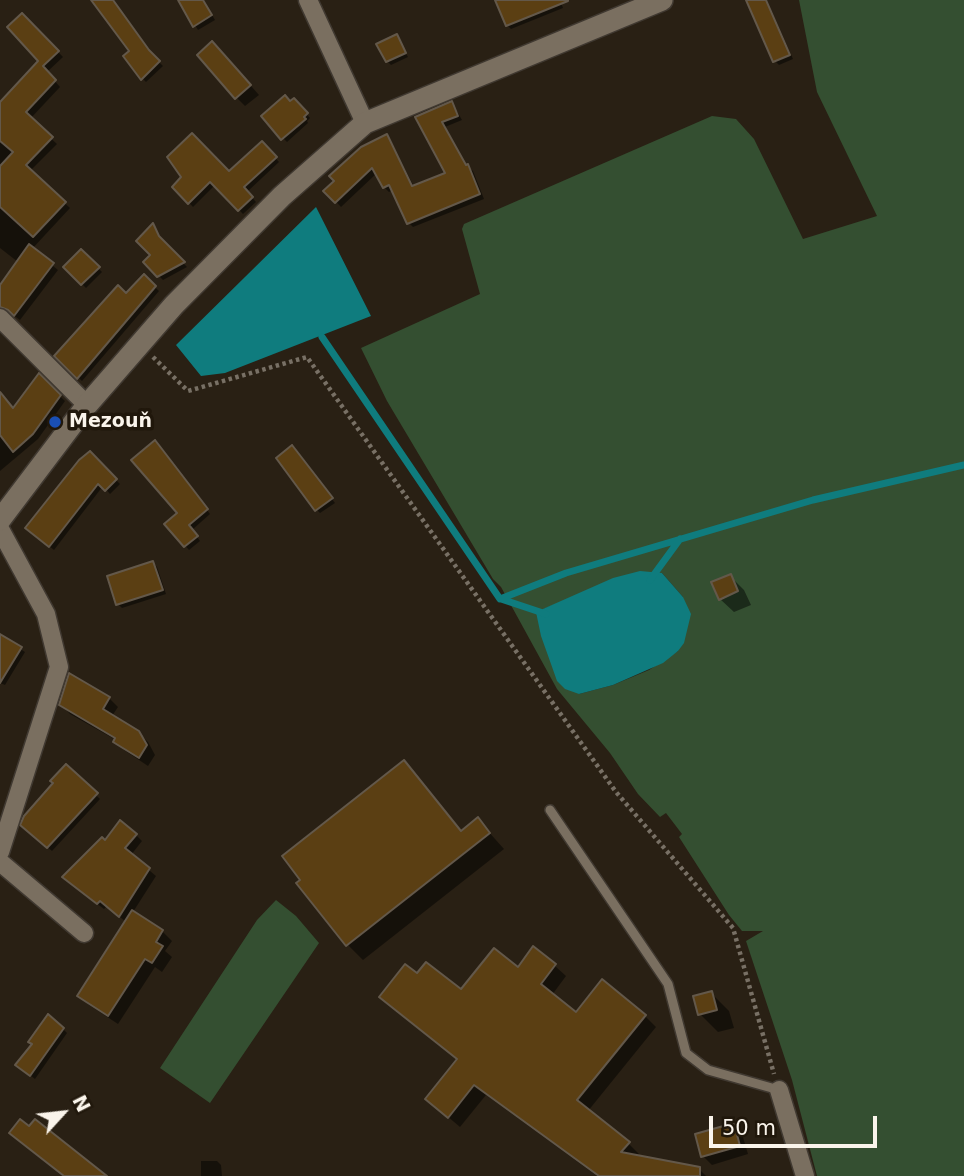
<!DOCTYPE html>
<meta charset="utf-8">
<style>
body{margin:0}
#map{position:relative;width:964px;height:1176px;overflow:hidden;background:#292014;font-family:"DejaVu Sans",sans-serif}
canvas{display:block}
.north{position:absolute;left:28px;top:1078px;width:70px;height:70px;-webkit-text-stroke:5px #20170b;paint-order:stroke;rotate:63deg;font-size:19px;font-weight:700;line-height:28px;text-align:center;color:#faf4eb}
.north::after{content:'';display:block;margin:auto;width:24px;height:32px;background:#faf4eb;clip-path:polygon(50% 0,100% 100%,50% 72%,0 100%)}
.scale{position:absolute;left:709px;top:1116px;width:168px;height:32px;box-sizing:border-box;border:4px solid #faf4eb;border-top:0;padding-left:9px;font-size:21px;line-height:24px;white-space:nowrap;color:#faf4eb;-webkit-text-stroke:5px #20170b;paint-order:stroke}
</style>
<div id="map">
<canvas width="964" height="1176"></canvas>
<div class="north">N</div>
<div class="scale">50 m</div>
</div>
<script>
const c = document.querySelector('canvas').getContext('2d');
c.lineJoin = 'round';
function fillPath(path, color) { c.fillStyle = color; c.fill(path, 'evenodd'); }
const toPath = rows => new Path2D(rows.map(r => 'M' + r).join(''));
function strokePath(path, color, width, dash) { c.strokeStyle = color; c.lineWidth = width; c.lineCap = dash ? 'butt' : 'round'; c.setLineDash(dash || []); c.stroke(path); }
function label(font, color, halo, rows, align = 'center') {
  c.font = font + ' "DejaVu Sans",sans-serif'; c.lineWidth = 7; c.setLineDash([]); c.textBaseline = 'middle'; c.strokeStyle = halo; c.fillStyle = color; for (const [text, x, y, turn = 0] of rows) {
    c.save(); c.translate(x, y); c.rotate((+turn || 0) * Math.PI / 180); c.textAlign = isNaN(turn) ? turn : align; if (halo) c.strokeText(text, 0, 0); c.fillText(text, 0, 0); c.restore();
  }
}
fillPath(toPath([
 [799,0,964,0,964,1176,817,1176,792,1080,746,941,763,931,742,931,729,915,679,837,682,834,666,813,660,817,638,794,610,753,557,689,501,587,493,579,387,401,361,348,480,294,462,229,464,224,712,116,736,119,754,139,803,239,877,216,817,92],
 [662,573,683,597,678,651,649,670,613,685,579,694,536,612,574,597],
 [276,900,296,916,319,943,210,1103,160,1068,257,920]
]), '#344f31');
fillPath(toPath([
 [316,207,371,316,225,373,201,376,176,345],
 [640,571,662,573,683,597,691,614,684,643,678,651,663,663,613,685,579,694,565,689,557,681,551,664,541,636,536,612,613,578]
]), '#0f7c7e');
fillPath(toPath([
 [93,0,113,0,153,56,163,66,146,82,142,78,131,52],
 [180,0,203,0,215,20,198,30],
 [497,0,560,0,563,8,511,29,507,25],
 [748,0,767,0,793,59,779,65,775,61],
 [25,18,63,57,47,72,60,87,30,119,57,144,30,171,70,208,32,249,58,270,20,320,0,305,0,288,18,262,0,248,0,104,41,61],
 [396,36,408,57,391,65,387,61],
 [221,52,259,95,245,106,237,98],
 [294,100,310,118,307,121,308,123,287,142,283,138,291,103],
 [452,103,462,120,445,127,467,166,473,171,484,199,413,227,409,223,393,190,389,192,384,187,377,173,341,207,326,191,386,136,391,141,414,187,448,173,417,117],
 [262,143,279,162,247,192,256,202,243,214,215,185,193,207,174,187,229,174],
 [153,226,163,242,187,267,163,280,145,262,152,255],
 [81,251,102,272,86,288,65,267],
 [144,277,159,291,82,381,56,356,126,295],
 [39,376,65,401,38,439,0,471,0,393,13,410],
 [158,446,210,514,192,530,200,541,189,550,166,524,179,514],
 [296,452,335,503,320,513,316,509],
 [90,454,120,484,110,494,103,486,54,550,32,532],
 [153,563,157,567,166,594,122,608,118,604],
 [730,576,744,590,751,605,734,612,720,599],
 [0,636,25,652,5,685,0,683],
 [109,698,118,707,112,716,138,732,148,742,155,755,148,766,124,750,116,740,70,714,61,704],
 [404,763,419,778,462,832,478,820,504,849,363,960,348,945],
 [66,767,100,799,52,851,27,829],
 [136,835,142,841,131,855,156,876,133,912,162,931,172,941,165,951,172,957,162,972,155,967,118,1024,89,1005,79,995,126,922,107,906,104,909,71,884,105,843],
 [555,966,566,976,552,995,576,1015,645,1016,656,1027,588,1111,628,1143,639,1154,637,1157,698,1168,706,1176,597,1176,486,1095,460,1127,427,1099,458,1060,381,997,418,976,461,992,519,969],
 [711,993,729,1011,734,1028,718,1032,700,1014],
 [63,1029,67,1033,35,1079,22,1069,33,1045],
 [733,1125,742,1134,748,1154,712,1165,703,1156],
 [201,1161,217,1161,221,1165,222,1176,201,1176]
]), '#0007');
strokePath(toPath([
 [322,337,500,599,566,573,813,500,964,465],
 [650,580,680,539],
 [501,599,546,614]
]), '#0f7c7e', 7);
const building = toPath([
 [91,0,113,0,149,50,160,61,141,80,123,56,129,51,91,0],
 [178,0,203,0,212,15,193,27,178,0],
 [495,0,568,0,568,1,506,26,495,0],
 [746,0,766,0,790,55,773,62,746,0],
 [22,13,59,51,43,66,56,80,26,112,53,137,26,165,66,202,33,237,0,207,0,166,13,152,0,141,0,102,38,61,7,27,22,13],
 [397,34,406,53,386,62,376,44,397,34],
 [212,41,251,85,235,99,197,55,212,41],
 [285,95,290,101,294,98,308,113,304,117,306,119,281,140,261,116,285,95],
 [452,101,458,116,442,122,466,165,468,164,480,194,407,224,389,185,383,188,372,168,335,203,323,191,334,181,329,176,361,147,387,134,412,186,445,173,415,117,452,101],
 [192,133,229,171,262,141,277,157,244,187,253,197,238,211,210,182,188,204,172,187,181,177,167,157,192,133],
 [153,223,159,236,185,262,157,277,143,262,150,255,136,241,153,223],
 [29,244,54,263,14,316,8,310,0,307,0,285,29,244],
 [81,249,100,267,81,285,63,267,81,249],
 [144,274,156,286,77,379,54,356,118,285,126,293,144,274],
 [39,373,61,395,33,434,13,452,0,435,0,392,13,408,39,373],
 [155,440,208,509,189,525,198,536,184,547,164,524,177,513,131,460,155,440],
 [292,445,333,498,315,511,276,458,292,445],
 [90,451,117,479,105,491,98,484,49,547,25,528,79,460,90,451],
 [153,561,163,590,116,605,107,576,153,561],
 [731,574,738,591,719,600,711,582,731,574],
 [0,634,22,647,0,683,0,634],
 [69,673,110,697,103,709,139,731,147,745,139,758,113,742,115,738,59,705,69,673],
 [404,760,461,831,478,817,490,833,346,946,296,883,300,880,282,856,404,760],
 [66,764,98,793,47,848,20,825,24,816,53,783,50,781,66,764],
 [120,820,137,834,125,848,150,868,119,917,100,901,97,904,62,877,102,837,105,840,120,820],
 [132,910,163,930,156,942,163,946,152,963,145,959,108,1016,77,996,132,910],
 [533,946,556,964,541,984,576,1012,602,979,646,1015,577,1100,630,1142,621,1152,700,1167,700,1176,599,1176,474,1085,448,1118,425,1099,457,1059,379,997,405,964,417,973,426,962,461,989,494,948,518,967,533,946],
 [712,991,717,1010,698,1015,693,996,712,991],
 [48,1014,64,1028,30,1076,15,1065,32,1044,28,1042,48,1014],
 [20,1119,29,1126,35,1119,107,1176,64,1176,9,1133,20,1119],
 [734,1123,740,1146,701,1157,695,1134,734,1123]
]);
fillPath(building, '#5b3f13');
strokePath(building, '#63584a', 2);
const service = toPath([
 [550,810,668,984,686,1053,708,1070,779,1090]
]);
const minor = toPath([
 [308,0,365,123],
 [0,318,87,405],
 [0,529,46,614,59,667,0,852],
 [0,862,84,933],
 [779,1090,805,1176]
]);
const tertiary = toPath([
 [0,520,87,405,174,305,282,196,365,123,662,0]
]);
strokePath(service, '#403931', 12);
strokePath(minor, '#403931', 21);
strokePath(tertiary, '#403931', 24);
strokePath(toPath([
 [153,357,188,391,307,357,616,792,733,928,774,1074]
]), '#787065', 4.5, [3.5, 3.5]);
strokePath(service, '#7a6f60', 9);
strokePath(minor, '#7a6f60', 18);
strokePath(tertiary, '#7a6f60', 21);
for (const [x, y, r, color] of [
 [55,422,7,"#1a4fb4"]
]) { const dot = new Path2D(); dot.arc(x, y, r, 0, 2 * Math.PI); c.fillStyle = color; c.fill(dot); strokePath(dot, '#20170b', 2.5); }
label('bold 19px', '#faf4eb', '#20170b', [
 ["Mezouň",69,422]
], 'left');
</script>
